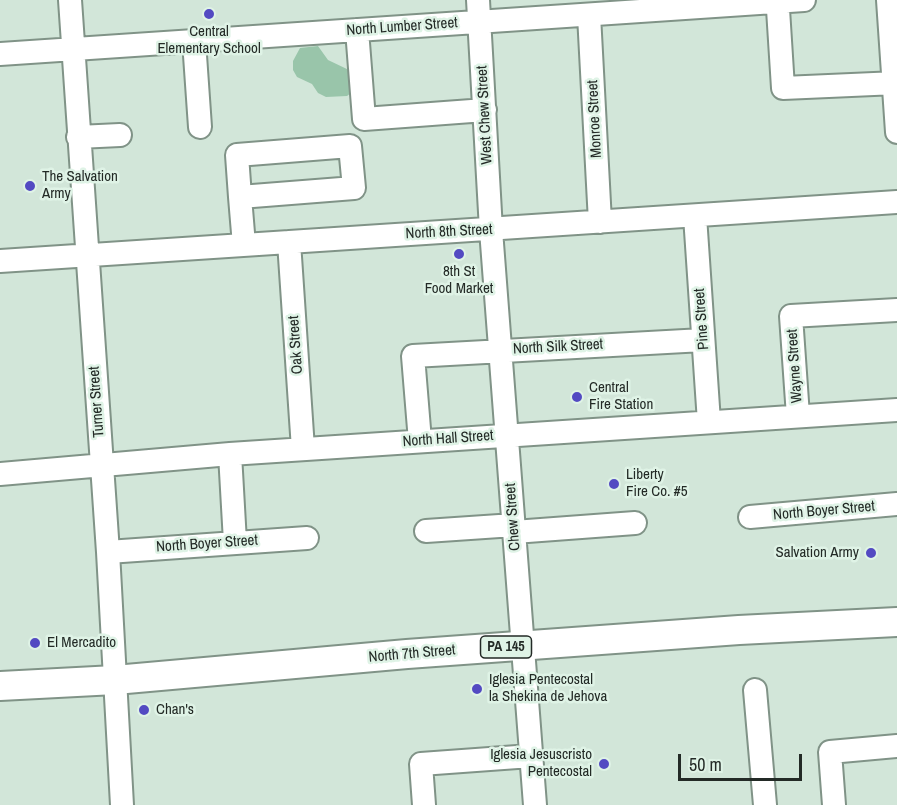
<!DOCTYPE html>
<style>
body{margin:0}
#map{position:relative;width:897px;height:805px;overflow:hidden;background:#d2e6d9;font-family:"Archivo Narrow",sans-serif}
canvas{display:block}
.scale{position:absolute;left:678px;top:754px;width:124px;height:27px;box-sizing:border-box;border:3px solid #232a26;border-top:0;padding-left:8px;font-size:18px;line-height:21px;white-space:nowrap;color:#232a26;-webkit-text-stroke:4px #dff3e6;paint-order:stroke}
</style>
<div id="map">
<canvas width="897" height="805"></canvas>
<div class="scale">50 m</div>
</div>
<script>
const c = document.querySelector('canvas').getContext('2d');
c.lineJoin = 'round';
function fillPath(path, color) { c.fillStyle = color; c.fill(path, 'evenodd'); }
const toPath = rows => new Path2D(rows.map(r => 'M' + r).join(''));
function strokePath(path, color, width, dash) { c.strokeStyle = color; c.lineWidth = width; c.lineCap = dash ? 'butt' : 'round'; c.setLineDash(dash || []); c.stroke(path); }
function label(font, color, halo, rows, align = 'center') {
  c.font = font + ' "Archivo Narrow",sans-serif'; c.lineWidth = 5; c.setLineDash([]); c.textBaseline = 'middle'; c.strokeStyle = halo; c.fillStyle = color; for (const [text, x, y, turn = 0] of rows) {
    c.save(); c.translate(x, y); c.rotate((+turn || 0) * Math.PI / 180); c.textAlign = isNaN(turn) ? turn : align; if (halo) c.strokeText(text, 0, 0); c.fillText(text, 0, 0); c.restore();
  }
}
fillPath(toPath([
 [318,46,328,60,349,70,351,93,347,96,326,97,318,93,312,84,297,77,293,70,293,61,300,48]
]), '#99c5aa');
const minor = toPath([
 [70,0,108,552,122,805],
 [478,0,491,230,535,805],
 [773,0,778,9,783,88,897,83],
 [888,0,897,132],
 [589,15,600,222],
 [357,30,364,119,485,110],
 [194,41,200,127],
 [0,54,804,0],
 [78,137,120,135],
 [240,197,354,188,350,146,237,155,240,197,244,245],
 [695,216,709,422],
 [289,242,303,449],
 [0,261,897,202],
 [798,416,791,316,897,310],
 [420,441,413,356,703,340],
 [230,454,235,542],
 [0,474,230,454,897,410],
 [750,517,897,504],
 [426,531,514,525],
 [514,532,635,523],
 [108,552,307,538],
 [755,690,765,805],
 [424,805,421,764,531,756],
 [834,805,830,752,897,746]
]);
const major = toPath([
 [0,686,115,680,407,654,739,630,897,622]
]);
strokePath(minor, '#809387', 26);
strokePath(major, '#809387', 32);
strokePath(minor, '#fff', 22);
strokePath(major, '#fff', 28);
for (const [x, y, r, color] of [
 [209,14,6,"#534ac2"],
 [30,186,6,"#534ac2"],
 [459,254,6,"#534ac2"],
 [577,397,6,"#534ac2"],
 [614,484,6,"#534ac2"],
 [871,553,6,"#534ac2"],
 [35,643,6,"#534ac2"],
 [477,689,6,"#534ac2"],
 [144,710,6,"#534ac2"],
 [604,764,6,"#534ac2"]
]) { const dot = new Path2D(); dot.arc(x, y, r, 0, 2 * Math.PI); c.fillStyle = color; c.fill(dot); strokePath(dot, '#dff3e6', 2); }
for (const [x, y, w] of [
 [506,647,51]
]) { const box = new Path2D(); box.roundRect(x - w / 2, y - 11, w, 22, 4.5); c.fillStyle = '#dff3e6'; c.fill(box); strokePath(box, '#232a26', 1.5); }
label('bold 14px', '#232a26', null, [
 ["PA 145",506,647]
]);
label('15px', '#232a26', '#dff3e6', [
 ["North Lumber Street",402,27,-4],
 ["West Chew Street",485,115,-93],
 ["Monroe Street",595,119,-93],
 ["North 8th Street",449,232,-3],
 ["Pine Street",702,319,-94],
 ["Oak Street",296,345,-94],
 ["North Silk Street",558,347,-3],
 ["Wayne Street",795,366,-94],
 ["Turner Street",97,402,-94],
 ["North Hall Street",448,439,-4],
 ["North Boyer Street",824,511,-5],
 ["Chew Street",513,517,-94],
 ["North Boyer Street",207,544,-4],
 ["North 7th Street",412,654,-5]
]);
label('15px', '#232a26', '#dff3e6', [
 ["Central",209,32,"center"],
 ["Elementary School",209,49,"center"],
 ["The Salvation",42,177],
 ["Army",42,194],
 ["8th St",459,272,"center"],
 ["Food Market",459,289,"center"],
 ["Central",589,388],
 ["Fire Station",589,405],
 ["Liberty",626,475],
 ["Fire Co. #5",626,492],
 ["Salvation Army",859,553,"right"],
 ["El Mercadito",47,643],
 ["Iglesia Pentecostal",489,680],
 ["la Shekina de Jehova",489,697],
 ["Chan's",156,710],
 ["Iglesia Jesuscristo",592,755,"right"],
 ["Pentecostal",592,772,"right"]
], 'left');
</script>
